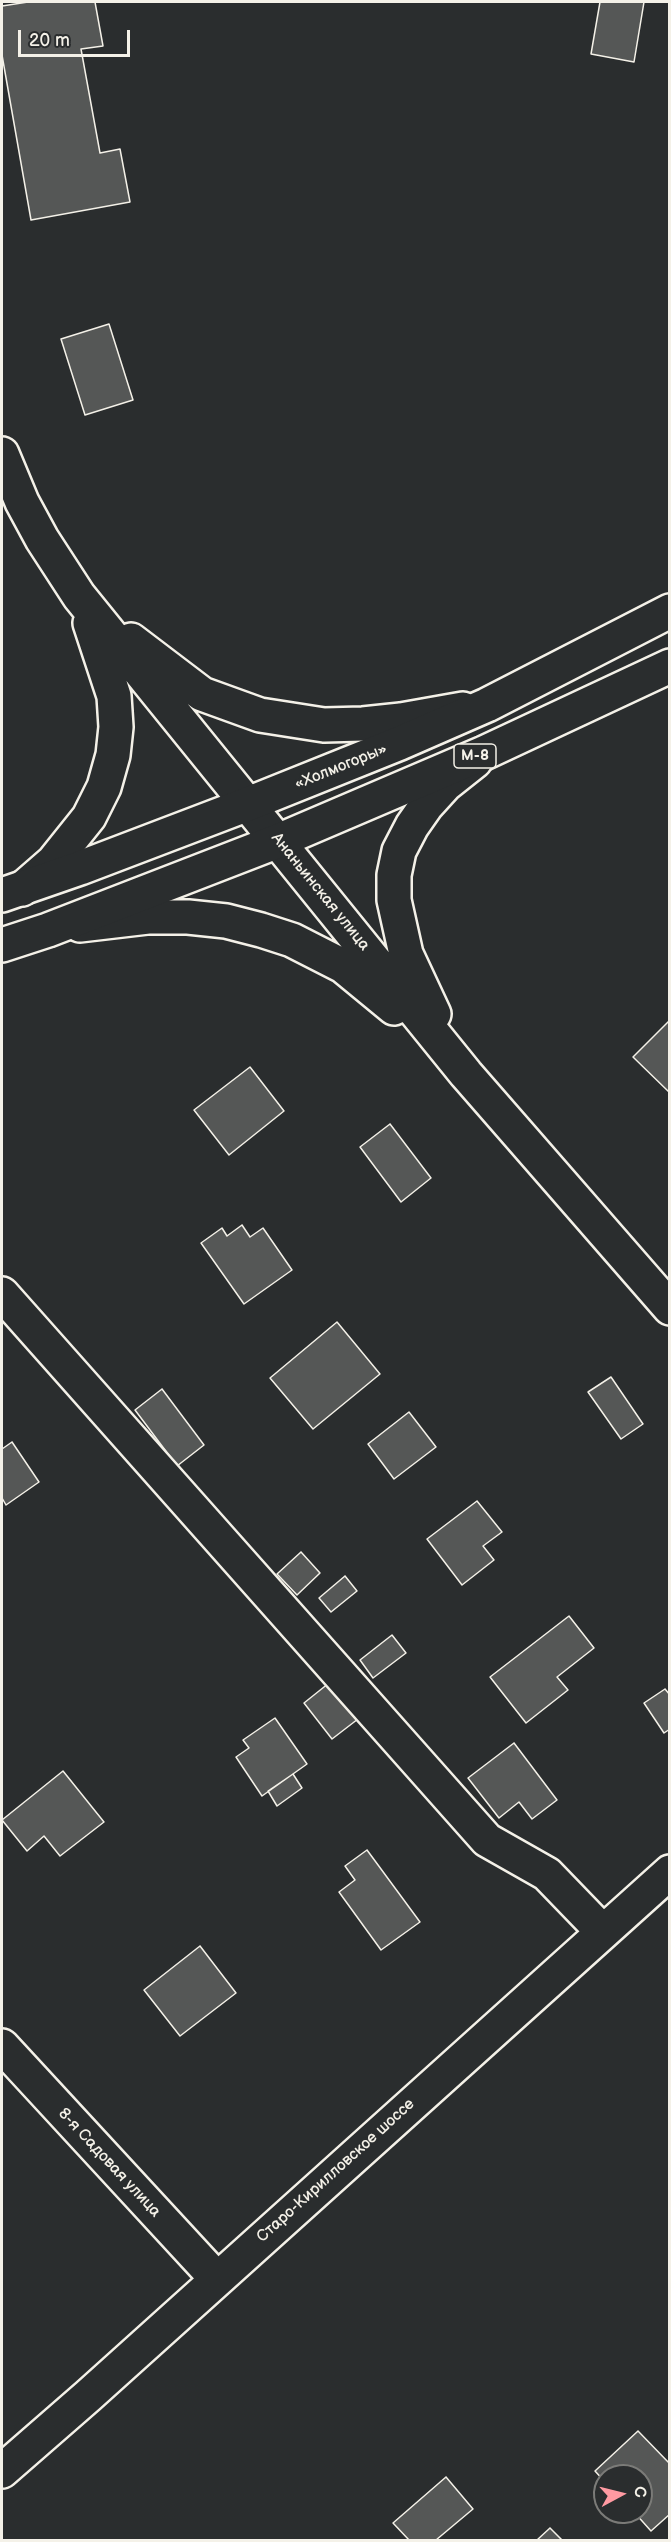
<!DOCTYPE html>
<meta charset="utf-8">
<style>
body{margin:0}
#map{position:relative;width:671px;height:2542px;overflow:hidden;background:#2a2d2e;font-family:"Balsamiq Sans",sans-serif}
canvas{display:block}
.frame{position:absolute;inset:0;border:3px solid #f4f1e8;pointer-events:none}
.north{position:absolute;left:593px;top:2464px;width:60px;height:60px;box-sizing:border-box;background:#2a2d2e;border:2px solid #7b7b78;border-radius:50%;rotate:83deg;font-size:16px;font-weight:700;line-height:24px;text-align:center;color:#f4f1e8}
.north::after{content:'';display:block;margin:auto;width:21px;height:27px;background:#ff9aa2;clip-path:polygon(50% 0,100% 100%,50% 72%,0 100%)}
.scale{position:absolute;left:18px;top:30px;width:112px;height:27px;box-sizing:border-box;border:3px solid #f4f1e8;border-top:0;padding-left:8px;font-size:18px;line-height:21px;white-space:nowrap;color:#f4f1e8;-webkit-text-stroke:4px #2a2d2e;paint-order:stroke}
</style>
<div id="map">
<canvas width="671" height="2542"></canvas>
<div class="frame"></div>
<div class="north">С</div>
<div class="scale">20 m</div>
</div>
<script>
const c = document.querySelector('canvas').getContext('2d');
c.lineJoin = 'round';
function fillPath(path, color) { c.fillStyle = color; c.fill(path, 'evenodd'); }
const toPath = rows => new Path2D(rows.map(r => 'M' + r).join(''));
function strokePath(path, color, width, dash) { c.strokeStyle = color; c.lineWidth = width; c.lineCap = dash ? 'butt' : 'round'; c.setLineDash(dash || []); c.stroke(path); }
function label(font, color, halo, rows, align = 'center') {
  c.font = font + ' "Balsamiq Sans",sans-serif'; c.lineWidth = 4.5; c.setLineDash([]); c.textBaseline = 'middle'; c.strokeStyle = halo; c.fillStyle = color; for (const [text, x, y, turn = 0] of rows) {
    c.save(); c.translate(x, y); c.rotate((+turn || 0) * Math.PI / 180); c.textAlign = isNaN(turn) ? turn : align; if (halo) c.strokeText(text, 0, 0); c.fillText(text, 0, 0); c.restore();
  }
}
const building = toPath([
 [28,2,95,2,103,46,81,49,100,153,120,149,130,202,31,220,2,55,2,6,28,2],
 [600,2,644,2,634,62,591,54,600,2],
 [109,324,133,400,85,415,61,339,109,324],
 [669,1021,670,1021,670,1093,633,1057,669,1021],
 [250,1067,284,1111,229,1155,194,1110,250,1067],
 [390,1124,431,1178,401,1202,360,1147,390,1124],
 [242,1225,250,1237,263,1228,292,1270,244,1304,201,1243,222,1228,227,1236,242,1225],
 [337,1322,380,1374,313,1429,270,1378,337,1322],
 [611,1377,643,1424,621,1439,588,1392,611,1377],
 [162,1389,204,1445,177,1466,135,1410,162,1389],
 [409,1412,436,1447,394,1479,368,1444,409,1412],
 [12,1442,39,1482,6,1505,2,1498,2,1449,12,1442],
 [477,1501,502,1532,483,1546,494,1560,462,1585,427,1539,477,1501],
 [301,1552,320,1573,297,1595,277,1574,301,1552],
 [345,1576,357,1591,331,1612,319,1598,345,1576],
 [569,1616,594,1648,557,1677,568,1690,526,1723,490,1677,569,1616],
 [392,1635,406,1653,373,1678,360,1660,392,1635],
 [329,1683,358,1719,332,1739,304,1703,329,1683],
 [665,1689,670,1695,670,1729,664,1733,644,1703,665,1689],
 [275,1718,307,1764,262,1796,236,1757,249,1748,243,1740,275,1718],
 [514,1743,557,1800,532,1819,519,1802,499,1818,468,1778,514,1743],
 [63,1771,104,1822,60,1856,44,1836,27,1851,2,1820,63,1771],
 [293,1774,302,1788,277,1806,268,1791,293,1774],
 [367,1850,420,1922,381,1950,339,1892,355,1880,345,1866,367,1850],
 [200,1946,236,1993,180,2036,144,1990,200,1946],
 [638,2431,670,2464,670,2514,651,2531,634,2512,641,2512,641,2476,605,2476,605,2482,595,2471,638,2431],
 [446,2477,473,2509,436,2540,409,2540,393,2523,446,2477],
 [550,2528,562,2540,537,2540,550,2528]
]);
fillPath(building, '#555756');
strokePath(building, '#f4f1e8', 1.5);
const minor = toPath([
 [2,454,22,502,42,539,79,596,466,1074,670,1308],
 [131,640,202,694,260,715,324,725,363,724,401,720,463,709],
 [22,889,53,862,89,817,104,787,113,755,116,727,114,696,90,623],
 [80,925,148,917,188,917,226,921,261,930,292,940,343,966,394,1008],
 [434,1014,406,954,394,900,394,875,399,851,412,826,426,806,446,784,475,761],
 [2,1294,487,1840,547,1874,603,1932],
 [2,2046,217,2279],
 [2,2471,88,2396,670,1872]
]);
const highway = toPath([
 [2,895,80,868,248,804,400,743,487,705,670,611],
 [2,945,48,930,278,841,484,753,670,666]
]);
strokePath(minor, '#f4f1e8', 38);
strokePath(highway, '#f4f1e8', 38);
strokePath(minor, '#2a2d2e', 33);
strokePath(highway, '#2a2d2e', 33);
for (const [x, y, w] of [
 [475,756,42]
]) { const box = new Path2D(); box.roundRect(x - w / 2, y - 12, w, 24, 4.5); c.fillStyle = '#2a2d2e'; c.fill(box); strokePath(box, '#f4f1e8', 1.5); }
label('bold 15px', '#f4f1e8', null, [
 ["М-8",475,756]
]);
label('16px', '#f4f1e8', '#2a2d2e', [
 ["«Холмогоры»",341,767,-22],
 ["Ананьинская улица",320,892,51],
 ["8-я Садовая улица",109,2163,47],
 ["Старо-Кирилловское шоссе",336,2171,-42]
]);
</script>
